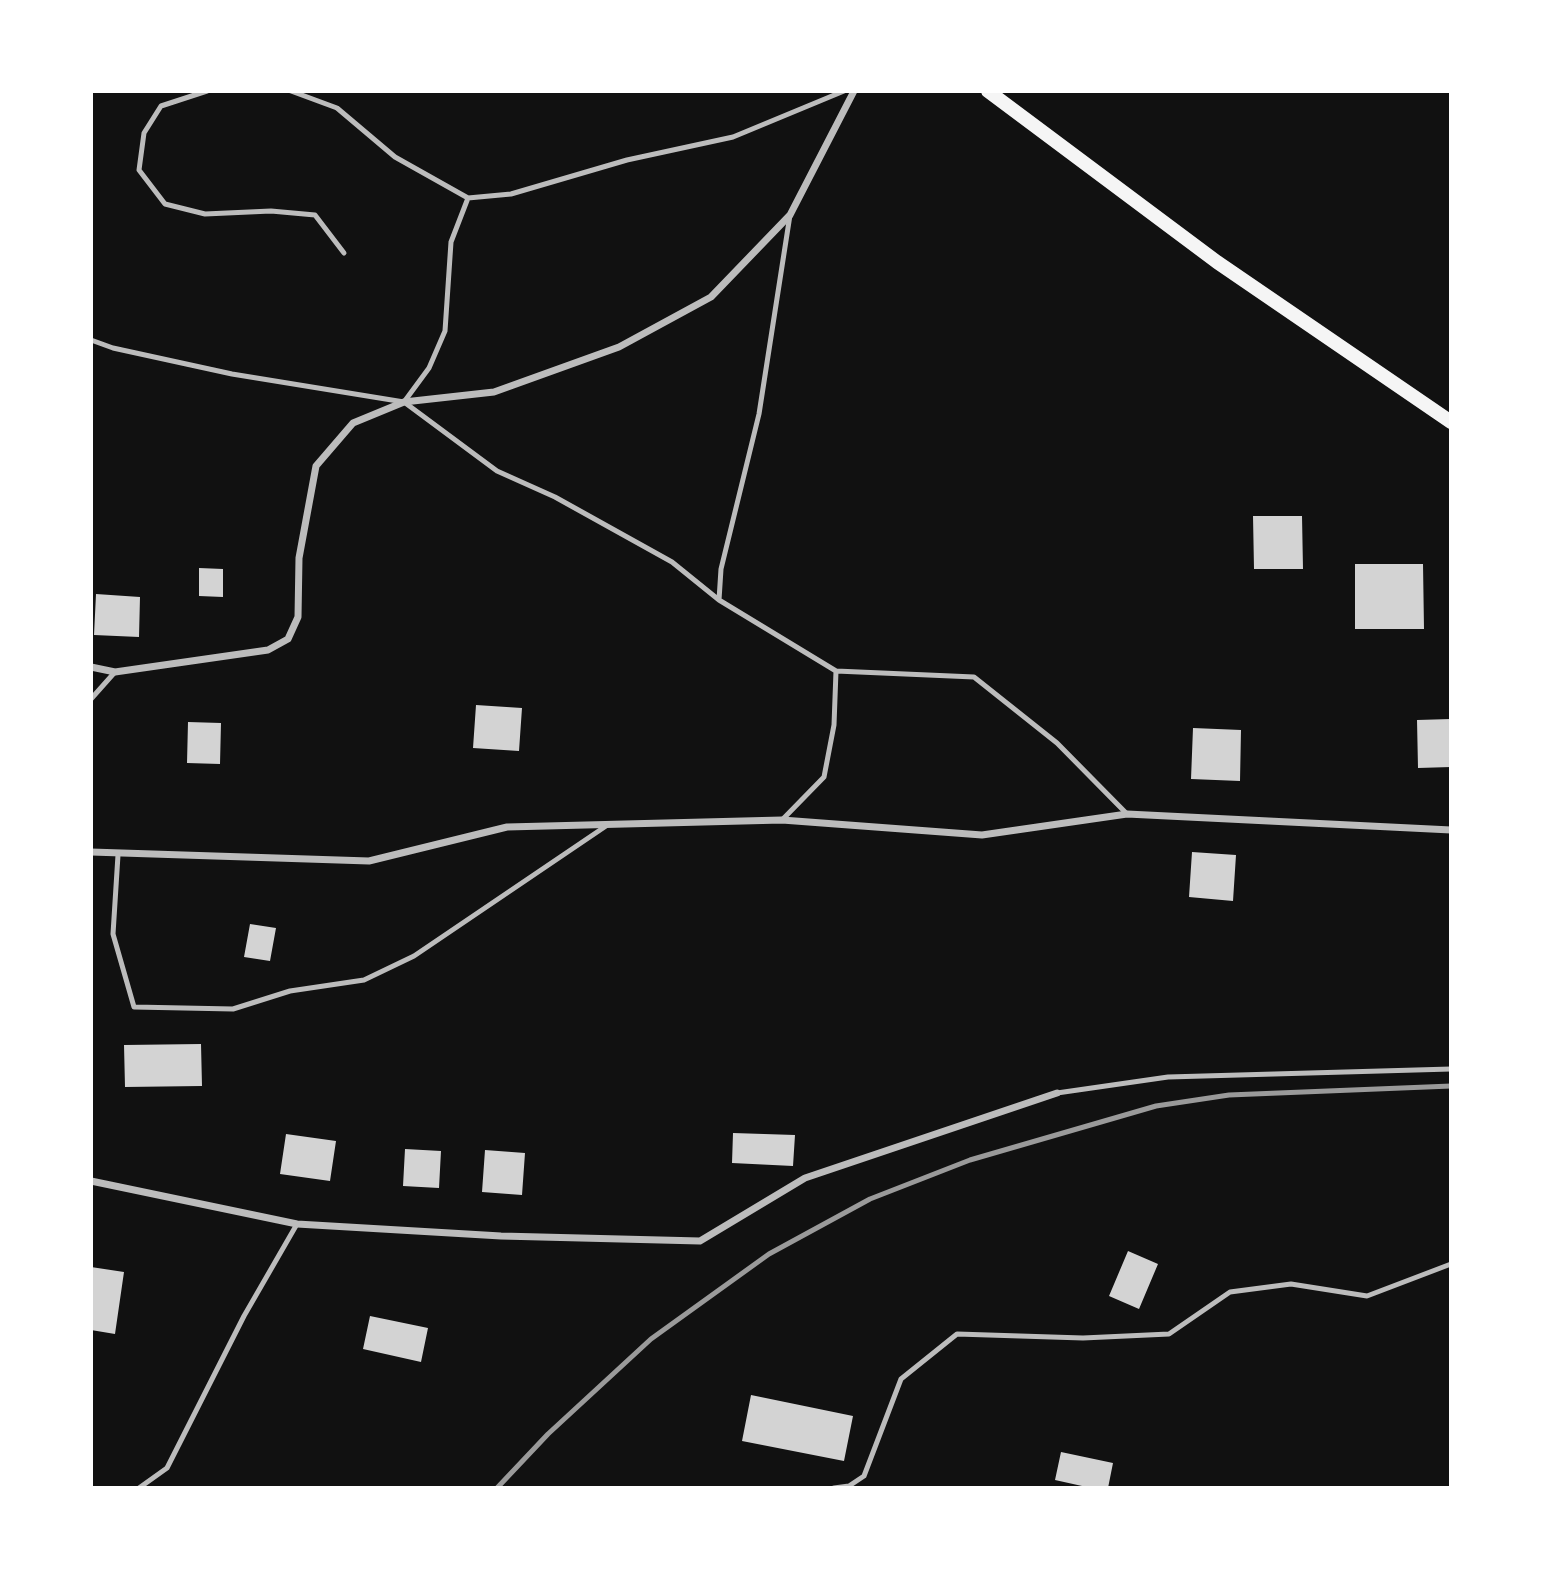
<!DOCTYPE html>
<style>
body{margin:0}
#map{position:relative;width:1542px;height:1579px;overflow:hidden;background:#111;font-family:Rubik,sans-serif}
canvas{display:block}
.frame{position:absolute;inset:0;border:93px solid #fff;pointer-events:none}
</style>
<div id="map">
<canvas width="1542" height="1579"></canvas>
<div class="frame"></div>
</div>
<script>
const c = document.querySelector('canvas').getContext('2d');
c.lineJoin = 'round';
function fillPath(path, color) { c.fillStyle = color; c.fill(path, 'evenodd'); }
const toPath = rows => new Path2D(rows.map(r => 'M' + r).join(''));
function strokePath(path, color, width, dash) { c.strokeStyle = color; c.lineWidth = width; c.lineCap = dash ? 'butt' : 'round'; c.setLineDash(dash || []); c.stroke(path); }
fillPath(toPath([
 [1253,516,1302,516,1303,569,1254,569],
 [1355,564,1423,564,1424,629,1355,629],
 [199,568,223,569,223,597,199,596],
 [96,594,140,597,139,637,94,635],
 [476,705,522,708,519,751,473,748],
 [1451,719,1451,767,1418,768,1417,720],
 [188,722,221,723,220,764,187,763],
 [1193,728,1241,730,1240,781,1191,779],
 [1192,852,1236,855,1233,901,1189,897],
 [250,924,276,928,270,961,244,957],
 [201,1044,202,1086,125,1087,124,1045],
 [733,1133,795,1135,793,1166,732,1163],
 [286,1134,336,1141,330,1181,280,1174],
 [405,1149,441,1151,439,1188,403,1186],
 [485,1150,525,1153,522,1195,482,1192],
 [1128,1251,1158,1264,1139,1309,1109,1296],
 [91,1267,124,1272,115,1334,91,1330],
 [370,1316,428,1328,421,1362,363,1349],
 [751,1395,853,1416,844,1461,742,1441],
 [1061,1452,1113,1463,1108,1488,1091,1488,1055,1480]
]), '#d3d3d3');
strokePath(toPath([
 [207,91,161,106,144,133,139,170,165,204,205,214,271,211,315,215,344,253],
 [291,91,337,108,395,157,468,198,511,194,627,160,733,137,844,91],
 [790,215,759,414,721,569,719,600,836,671,974,677,1057,743,1127,814],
 [91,340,113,348,232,374,404,402,497,471,555,497,672,562,719,600],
 [404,402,429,368,445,331,451,242,468,198],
 [91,699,115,672],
 [782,820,824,777,834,725,836,671],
 [118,855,113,934,134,1007,233,1009,290,991,364,980,414,956,606,826],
 [1057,1093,1168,1077,1451,1069],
 [139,1488,167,1468,244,1316,297,1224],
 [834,1488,849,1486,864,1476,901,1379,957,1334,1083,1338,1169,1334,1230,1292,1291,1284,1367,1296,1451,1264]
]), '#bcbcbc', 5);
strokePath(toPath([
 [91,667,115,672,268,650,288,639,298,617,299,558,316,466,353,423,404,402,494,392,619,347,711,297,790,215,854,91],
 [91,852,369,861,507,827,782,820,982,835,1127,814,1451,830],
 [91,1181,297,1224,501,1236,700,1241,805,1178,1057,1093]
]), '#bcbcbc', 7);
strokePath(toPath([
 [988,91,1217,262,1451,422]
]), '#f5f5f5', 14);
strokePath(toPath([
 [497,1488,548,1434,651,1339,769,1254,870,1199,970,1160,1156,1106,1229,1095,1451,1086]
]), '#9a9a9a', 5);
</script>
